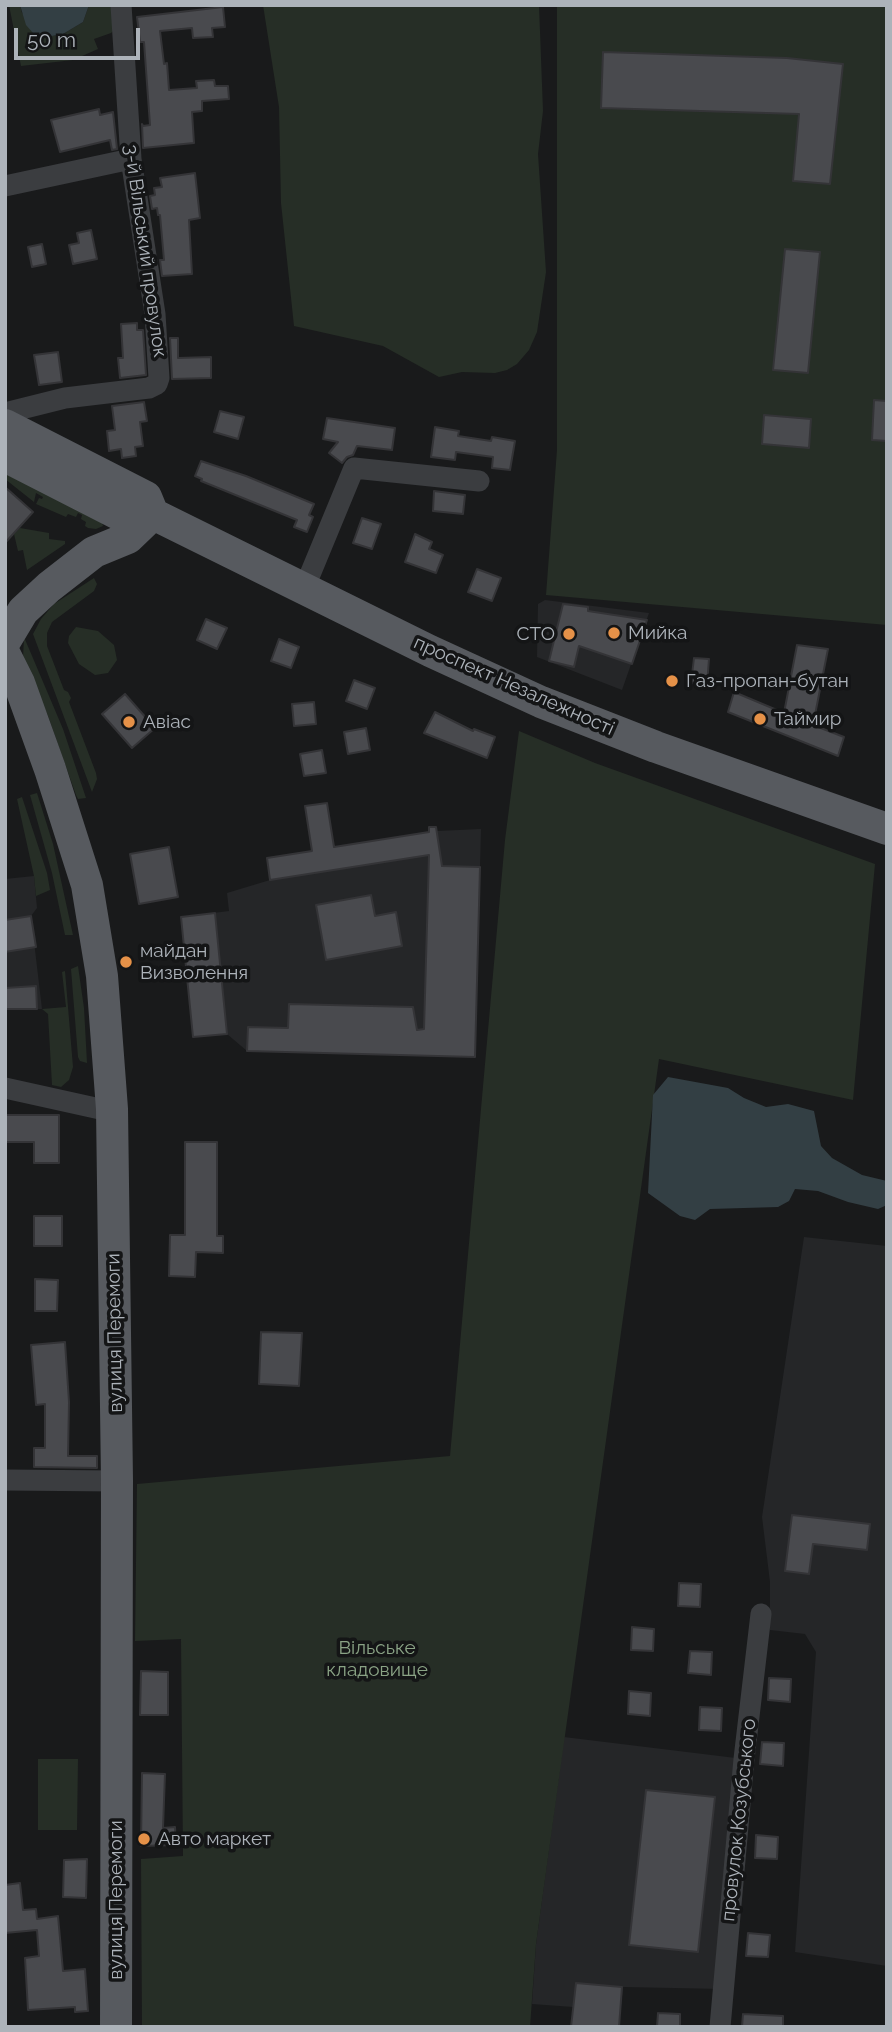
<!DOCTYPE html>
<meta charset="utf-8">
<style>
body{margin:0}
#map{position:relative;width:892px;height:2032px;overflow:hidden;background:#191a1b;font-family:Raleway,sans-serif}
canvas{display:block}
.frame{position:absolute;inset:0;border:7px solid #adb3ba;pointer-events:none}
.scale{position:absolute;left:14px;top:28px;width:126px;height:32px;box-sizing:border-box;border:4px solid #adb3ba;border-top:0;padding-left:9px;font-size:21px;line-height:24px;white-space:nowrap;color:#adb3ba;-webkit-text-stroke:5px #141516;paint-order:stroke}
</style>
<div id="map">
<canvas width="892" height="2032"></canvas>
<div class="frame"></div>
<div class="scale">50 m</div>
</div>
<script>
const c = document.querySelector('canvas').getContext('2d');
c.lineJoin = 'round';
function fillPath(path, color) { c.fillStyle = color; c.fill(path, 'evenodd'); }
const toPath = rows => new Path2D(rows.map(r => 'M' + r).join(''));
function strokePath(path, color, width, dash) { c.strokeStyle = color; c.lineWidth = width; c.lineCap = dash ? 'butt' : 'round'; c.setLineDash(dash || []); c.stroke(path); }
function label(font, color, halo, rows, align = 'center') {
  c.font = font + ' Raleway,sans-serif'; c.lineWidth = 7; c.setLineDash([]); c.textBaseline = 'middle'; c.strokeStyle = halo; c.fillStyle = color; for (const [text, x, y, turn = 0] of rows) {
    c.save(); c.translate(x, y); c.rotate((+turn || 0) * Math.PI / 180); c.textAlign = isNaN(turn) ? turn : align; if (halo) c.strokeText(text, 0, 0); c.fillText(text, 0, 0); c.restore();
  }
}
fillPath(toPath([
 [545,600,649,613,622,690,537,657,538,604],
 [481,829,475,1057,247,1051,227,1034,193,1037,181,917,229,911,227,893,270,880,267,858,437,831],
 [34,876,37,908,31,916,42,1009,5,1009,5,879],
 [804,1237,887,1246,887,1966,795,1952,816,1652,805,1634,770,1630,770,1582,762,1517],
 [564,1737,744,1759,723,1989,623,1987,619,2027,571,2027,573,2007,532,2004,536,1944]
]), '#252628');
fillPath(toPath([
 [9,5,20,5,22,13,52,36,63,34,83,22,89,5,114,5,115,29,111,33,94,39,98,49,73,60,21,66],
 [263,5,539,5,543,111,538,154,546,272,537,332,529,350,517,364,507,370,495,373,462,372,439,377,383,346,294,326,281,203,279,107],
 [557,5,887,5,887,625,546,595,557,450],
 [5,472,102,522,103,526,96,529,88,528,85,526,86,522,81,519,82,515,78,513,76,517,68,514,66,517,36,504,39,498,42,499,43,497,36,493,34,502,5,479],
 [20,528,49,533,49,539,65,541,65,544,27,570,23,550,18,551,14,534],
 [94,578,97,584,94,591,52,622,47,633,47,646,64,690,68,692,71,698,69,702,96,773,97,779,92,792,33,634,41,619,54,604],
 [76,627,98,631,114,645,117,660,108,673,95,675,79,664,68,643,69,636],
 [24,637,63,729,86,798,78,799,76,795,48,716,23,658],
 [519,731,595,763,875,864,853,1100,659,1059,536,1944,530,2027,142,2027,141,1859,183,1856,181,1639,135,1641,137,1484,450,1456,505,840],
 [37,793,53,844,73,935,65,935,52,873,30,795],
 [22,797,47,873,50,890,36,896,34,876,17,799],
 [78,966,84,1008,87,1063,80,1061,78,1057,71,969],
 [65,971,73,1067,69,1080,61,1087,52,1085,48,1014,42,1009,66,1007,62,972],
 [38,1759,78,1759,77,1830,38,1830]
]), '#262e26');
fillPath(toPath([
 [20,5,89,5,83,22,63,34,52,36,41,36,33,33,26,25],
 [668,1077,728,1088,744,1098,766,1107,788,1104,814,1111,821,1146,832,1158,862,1175,887,1181,887,1205,878,1209,848,1202,818,1191,795,1189,789,1201,778,1207,710,1209,695,1220,680,1216,648,1193,653,1095]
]), '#333f44');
const building = toPath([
 [223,7,225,27,212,28,213,37,193,38,192,28,160,31,164,64,167,63,169,90,197,88,196,81,214,80,215,86,228,86,229,99,202,101,202,111,192,112,194,143,143,148,142,124,143,126,150,125,144,42,140,42,137,17,223,7],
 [603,52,787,58,843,64,830,184,793,181,799,114,601,108,603,52],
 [99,109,100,115,113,112,117,149,112,150,110,140,60,152,51,120,99,109],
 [195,173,200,218,189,220,192,274,162,276,160,260,164,260,160,215,158,215,157,208,152,209,150,196,155,195,154,188,162,187,160,178,195,173],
 [91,230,97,259,73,264,69,245,79,243,77,233,91,230],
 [42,244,46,264,32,267,28,247,42,244],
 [785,249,820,252,808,373,773,370,785,249],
 [137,323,137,330,143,330,146,375,120,378,118,358,123,358,121,324,137,323],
 [170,338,178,338,178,358,211,357,211,378,172,379,170,338],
 [58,352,62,382,39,385,34,355,58,352],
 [874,400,887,401,887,441,872,440,874,400],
 [144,402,147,421,140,422,143,446,135,447,136,456,122,458,121,449,109,451,107,431,115,430,112,406,144,402],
 [220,411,244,417,238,439,214,432,220,411],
 [764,415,811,419,809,448,762,444,764,415],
 [327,418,395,428,392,450,357,446,353,455,347,457,342,463,329,453,338,442,323,439,327,418],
 [435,427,459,431,458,436,491,441,492,437,515,441,510,470,492,468,493,457,456,452,455,460,431,457,435,427],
 [201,461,246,476,314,504,309,515,313,517,307,532,294,527,297,520,201,481,202,479,195,476,201,461],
 [5,487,33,512,5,543,5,487],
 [434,491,465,495,463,514,433,511,434,491],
 [362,518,381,524,372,549,353,543,362,518],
 [415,534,432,542,429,549,443,555,436,573,405,562,415,534],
 [477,569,501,578,492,601,468,592,477,569],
 [563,604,588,607,588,611,647,620,632,664,579,646,574,667,549,661,563,604],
 [206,619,227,628,217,649,197,640,206,619],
 [279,639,299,647,291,668,271,661,279,639],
 [797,645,828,649,813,725,844,737,838,756,728,712,734,692,784,713,797,645],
 [694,658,709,659,707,685,691,683,694,658],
 [354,680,375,688,367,709,346,701,354,680],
 [125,694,155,728,132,748,102,714,125,694],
 [314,702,316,724,294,726,292,704,314,702],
 [435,712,473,731,474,729,495,737,487,758,424,733,435,712],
 [366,728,370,750,348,754,344,732,366,728],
 [322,750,326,773,304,776,300,754,322,750],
 [327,803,334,847,429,832,429,827,436,827,442,866,480,867,475,1057,247,1051,248,1027,288,1028,289,1004,413,1007,417,1030,424,1029,429,855,270,880,267,858,312,851,305,806,327,803],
 [169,847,178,897,139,904,130,854,169,847],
 [371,895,375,916,396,912,402,946,326,960,316,905,371,895],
 [215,913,227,1034,193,1037,181,917,215,913],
 [31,916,36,947,5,952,5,920,31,916],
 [36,986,37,1009,5,1009,5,988,36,986],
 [5,1115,59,1115,59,1163,34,1163,34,1142,5,1142,5,1115],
 [185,1142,217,1142,217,1236,223,1236,223,1253,196,1252,195,1277,169,1276,170,1235,185,1235,185,1142],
 [34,1216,62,1216,62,1246,34,1246,34,1216],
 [35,1279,58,1280,57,1311,35,1311,35,1279],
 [261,1332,302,1333,299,1386,259,1384,261,1332],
 [65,1342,69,1402,68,1456,97,1456,97,1468,34,1467,34,1448,45,1448,45,1404,36,1405,31,1345,65,1342],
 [792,1515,870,1524,867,1550,813,1544,809,1574,785,1571,792,1515],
 [679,1583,701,1584,700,1607,678,1606,679,1583],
 [632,1627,654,1629,653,1651,631,1650,632,1627],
 [690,1651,712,1652,711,1675,688,1673,690,1651],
 [141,1671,168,1672,168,1715,140,1715,141,1671],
 [769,1678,791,1679,790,1702,768,1700,769,1678],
 [629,1691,651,1693,650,1716,628,1714,629,1691],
 [700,1707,722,1708,721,1731,699,1730,700,1707],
 [762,1742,784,1743,783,1766,760,1764,762,1742],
 [142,1773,165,1774,163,1828,175,1827,176,1845,141,1846,142,1773],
 [646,1790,715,1797,698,1952,629,1945,646,1790],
 [756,1835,778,1837,777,1859,755,1858,756,1835],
 [87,1859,86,1898,63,1897,64,1860,87,1859],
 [20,1883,23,1910,36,1909,37,1919,58,1916,63,1971,85,1969,88,2011,75,2012,75,2007,28,2010,25,1958,39,1956,37,1930,5,1933,5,1885,20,1883],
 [748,1933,770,1935,768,1957,746,1956,748,1933],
 [576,1983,622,1987,619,2027,571,2027,576,1983],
 [658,2013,680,2014,680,2027,657,2027,658,2013],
 [743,2014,783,2016,783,2027,742,2027,743,2014]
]);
fillPath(building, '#494a4e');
strokePath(building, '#343437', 2);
strokePath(toPath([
 [5,186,131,159],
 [5,413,65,398,149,388,157,384,159,378,155,314,131,159,121,5],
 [304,589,354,468,479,481],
 [5,1088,100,1109,112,1109],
 [5,1480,117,1481],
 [720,2027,744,1759,761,1614]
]), '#3b3d40', 21);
strokePath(toPath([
 [5,425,146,497,153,514],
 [5,456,132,521,153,514],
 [153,514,430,651,541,702,656,747,887,829],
 [5,641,23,611,49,587,94,552,128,538,153,514],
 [5,655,19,683,50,769,87,885,102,976,112,1109,117,1481,116,2027]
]), '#575a5f', 32);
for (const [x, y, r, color] of [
 [614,633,7,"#e59148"],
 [569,634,7,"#e59148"],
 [672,681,7,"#e59148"],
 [760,719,7,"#e59148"],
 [129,722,7,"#e59148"],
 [126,962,7,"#e59148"],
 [144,1839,7,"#e59148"]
]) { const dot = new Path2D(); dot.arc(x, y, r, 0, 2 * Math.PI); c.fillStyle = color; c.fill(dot); strokePath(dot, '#141516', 2.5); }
label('19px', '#adb3ba', '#141516', [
 ["3-й Вільський провулок",145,251,82],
 ["проспект Незалежності",514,686,24],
 ["вулиця Перемоги",115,1333,-91],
 ["провулок Козубського",739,1820,-84],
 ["вулиця Перемоги",116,1900,-90]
]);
label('19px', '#adb3ba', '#141516', [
 ["Мийка",628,633],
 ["СТО",555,634,"right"],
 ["Газ-пропан-бутан",686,681],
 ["Таймир",774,719],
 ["Авіас",143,722],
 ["майдан",140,951],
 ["Визволення",140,973],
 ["Авто маркет",158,1839]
], 'left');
label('19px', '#8aa385', '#141516', [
 ["Вільське",377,1648],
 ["кладовище",377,1670]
]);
</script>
